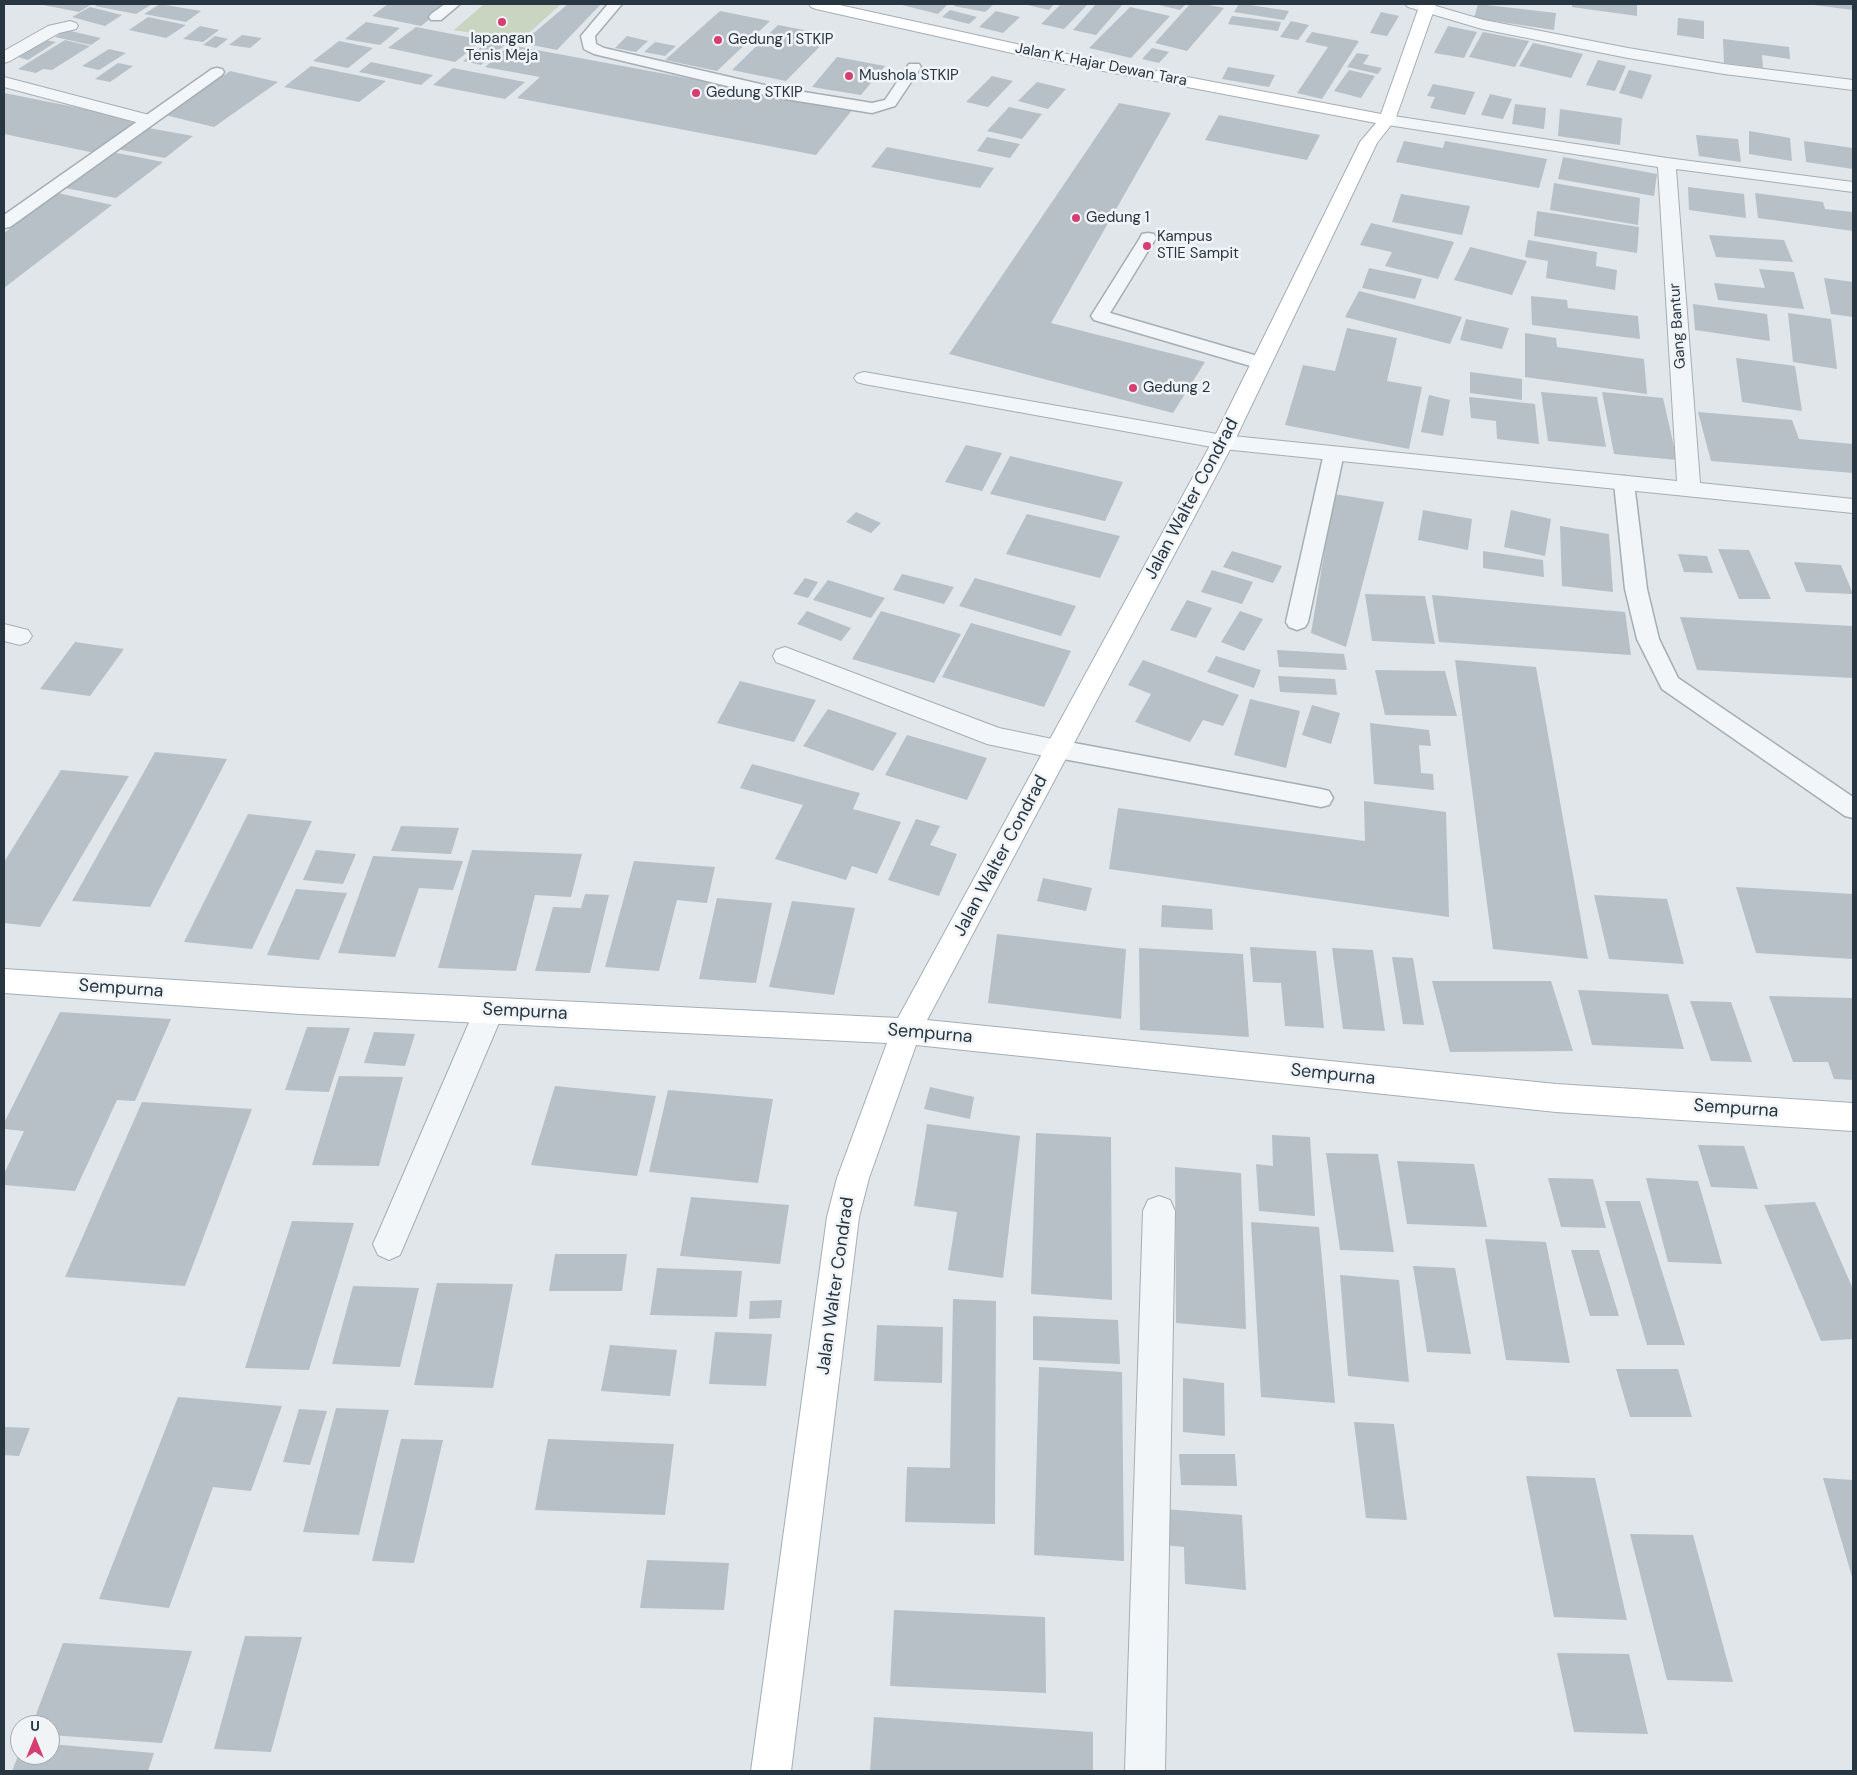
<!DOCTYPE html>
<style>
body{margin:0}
#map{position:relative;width:1857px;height:1775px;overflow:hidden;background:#e0e6ea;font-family:"DM Sans",sans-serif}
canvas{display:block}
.frame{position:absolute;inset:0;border:5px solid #283642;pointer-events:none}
.north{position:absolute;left:10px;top:1715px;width:50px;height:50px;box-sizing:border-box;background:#f0f4f7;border:1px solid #a0a8af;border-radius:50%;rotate:0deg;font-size:14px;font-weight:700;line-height:20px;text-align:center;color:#283642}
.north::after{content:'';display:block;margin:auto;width:18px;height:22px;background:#d63e71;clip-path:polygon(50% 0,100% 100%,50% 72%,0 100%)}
</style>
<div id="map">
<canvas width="1857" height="1775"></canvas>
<div class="frame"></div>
<div class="north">U</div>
</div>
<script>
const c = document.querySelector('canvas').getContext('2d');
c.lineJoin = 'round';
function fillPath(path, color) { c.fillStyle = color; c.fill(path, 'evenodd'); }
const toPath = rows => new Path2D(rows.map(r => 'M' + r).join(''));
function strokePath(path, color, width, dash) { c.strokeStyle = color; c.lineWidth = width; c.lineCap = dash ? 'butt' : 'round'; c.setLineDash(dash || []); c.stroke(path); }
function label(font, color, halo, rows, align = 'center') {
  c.font = font + ' "DM Sans",sans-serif'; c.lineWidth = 5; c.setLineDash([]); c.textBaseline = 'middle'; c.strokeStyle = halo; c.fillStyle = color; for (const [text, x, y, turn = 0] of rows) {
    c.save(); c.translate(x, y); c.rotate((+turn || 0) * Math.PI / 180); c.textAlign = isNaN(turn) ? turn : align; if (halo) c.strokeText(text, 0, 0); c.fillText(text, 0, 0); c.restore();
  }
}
fillPath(toPath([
 [484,4,561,4,520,41,454,30]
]), '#c9d4c1');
fillPath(toPath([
 [38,4,92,4,79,12],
 [98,4,152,4,136,14,95,6],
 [160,4,201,11,186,22,144,14],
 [388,4,449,4,421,26,372,16],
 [568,4,601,4,557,50,522,43],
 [898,4,948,4,938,14],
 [956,4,994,4,985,12,954,6],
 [1023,4,1054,4,1049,10],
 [1061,4,1088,4,1064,29,1041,24],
 [1096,4,1123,4,1096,35,1073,30],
 [1155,4,1186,4,1180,10],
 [1190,4,1204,4,1224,8,1187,51,1155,43],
 [1239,4,1244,4,1289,11,1284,20,1234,12],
 [1478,4,1556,13,1554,30,1474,18],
 [1572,4,1637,4,1637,16,1572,7],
 [1814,4,1853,4,1853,10,1814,5],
 [90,7,122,15,105,26,72,17],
 [1130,7,1170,16,1131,58,1089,48],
 [950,10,977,17,969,24,942,17],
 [720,11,770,21,717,71,665,60],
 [996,11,1020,17,1003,33,979,27],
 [1381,12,1399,16,1387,36,1370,33],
 [1232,16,1281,22,1278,31,1228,24],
 [148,17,186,25,166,38,129,30],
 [1678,18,1704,21,1704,39,1677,35],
 [1291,21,1309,25,1298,40,1280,37],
 [366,22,400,28,380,45,345,39],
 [778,25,831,35,786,81,732,70],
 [200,26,219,30,203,42,183,39],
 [1448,26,1477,32,1464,58,1434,53],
 [416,27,483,40,455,62,388,48],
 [66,30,101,38,91,45,55,37],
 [1312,32,1359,41,1322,99,1297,93,1328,47,1305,42],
 [1483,32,1529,41,1515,67,1469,57],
 [242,35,262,38,250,48,229,45],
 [215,36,228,39,216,48,203,45],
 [627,36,648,41,636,52,615,48],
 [1723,39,1789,47,1790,59,1762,55,1763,68,1724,63],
 [46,40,56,42,28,60,18,57],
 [65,40,90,46,52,70,43,69,36,73,18,69],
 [339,41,373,48,348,68,313,61],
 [489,41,506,44,481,65,463,61],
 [655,42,676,46,665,56,644,52],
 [1533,43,1583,54,1571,78,1519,66],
 [510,45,853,109,816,155,517,98,540,77,485,67],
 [1152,48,1169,52,1159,63,1142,59],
 [109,49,126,53,99,70,82,66],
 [1357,53,1369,55,1363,64,1382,68,1378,74,1347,67],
 [837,57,885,66,861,95,812,87],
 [1598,60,1626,66,1615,91,1586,85],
 [371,62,433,75,421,85,359,72],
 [118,63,133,66,110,82,95,79],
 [311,66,386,81,359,102,284,87],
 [1228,67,1275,75,1269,87,1222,79],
 [453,68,525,82,505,99,433,85],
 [1349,70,1375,76,1361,98,1334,91],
 [1629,70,1652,75,1642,99,1619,93],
 [230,71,278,82,214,127,165,115],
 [992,76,1013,81,988,107,966,102],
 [1037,82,1066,89,1048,109,1018,101],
 [1433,84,1475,92,1465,115,1430,108,1435,97,1427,96],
 [4,93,140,120,95,153,4,134],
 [1490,94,1512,99,1503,119,1481,115],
 [1119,103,1171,113,1051,323,1205,362,1173,413,949,354],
 [1515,104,1546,108,1544,129,1512,124],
 [1009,107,1042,114,1022,139,987,131],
 [1560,109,1622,118,1620,145,1558,136],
 [1219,115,1320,135,1307,160,1205,140],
 [143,127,193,136,165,158,116,149],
 [1749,131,1790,138,1792,161,1749,154],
 [1696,135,1738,139,1741,162,1699,156],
 [987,137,1020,144,1010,158,977,151],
 [1404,141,1443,148,1445,141,1547,159,1539,188,1396,162],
 [1804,141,1853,148,1853,169,1806,162],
 [887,147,994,168,980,188,871,167],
 [112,152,163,162,116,198,65,188],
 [1563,157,1657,174,1654,196,1558,179],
 [1554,183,1640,198,1638,225,1550,210],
 [1688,187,1744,194,1746,218,1689,210],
 [58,193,112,205,4,288,4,233],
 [1755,193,1823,202,1825,209,1853,212,1853,231,1758,218],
 [1401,194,1470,206,1462,235,1392,222],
 [1537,211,1639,227,1637,253,1534,236],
 [1371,223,1454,242,1438,279,1385,266,1392,252,1360,245],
 [1709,235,1784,240,1793,262,1716,257],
 [1528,240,1597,252,1596,266,1617,270,1615,290,1546,278,1548,261,1525,257],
 [1470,247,1527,261,1512,295,1454,280],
 [1369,268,1422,279,1415,299,1362,288],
 [1759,269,1794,272,1804,309,1718,300,1714,283,1765,288],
 [1824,278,1853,282,1853,317,1831,314],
 [1359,291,1462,317,1450,344,1345,317],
 [1531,296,1567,300,1568,308,1638,316,1640,339,1532,325],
 [1693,304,1767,314,1770,341,1695,330],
 [1788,313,1831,319,1837,369,1793,362],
 [1466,319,1509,328,1502,349,1460,340],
 [1347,328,1397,338,1387,381,1422,387,1409,449,1285,425,1303,365,1335,371],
 [1525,333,1556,338,1557,347,1644,359,1647,394,1525,377],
 [1736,358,1795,366,1802,411,1742,402],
 [1470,372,1522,379,1522,400,1470,393],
 [1541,392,1597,397,1606,447,1548,441],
 [1602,392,1663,398,1677,460,1614,454],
 [1429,395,1450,400,1443,436,1421,432],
 [1469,397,1535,404,1539,444,1497,439,1496,421,1471,418],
 [1698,412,1792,420,1799,439,1853,444,1853,473,1711,461],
 [966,445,1002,453,982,491,945,482],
 [1010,456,1123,482,1105,521,990,494],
 [1334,494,1384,502,1346,647,1311,633],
 [1423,510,1472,519,1468,550,1418,540],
 [1511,510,1551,519,1545,556,1504,547],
 [856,512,881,523,871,533,846,522],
 [1027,514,1120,536,1100,578,1006,554],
 [1560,526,1609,534,1613,592,1562,586],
 [1718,549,1749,550,1771,599,1739,599],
 [1232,551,1282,566,1273,583,1223,567],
 [1483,551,1543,560,1544,577,1483,568],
 [1678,554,1707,556,1713,573,1684,572],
 [1794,562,1841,565,1853,594,1806,592],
 [1212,570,1253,582,1242,604,1201,592],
 [902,574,954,587,944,604,893,590],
 [805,578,818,582,808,598,793,594],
 [975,578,1076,606,1061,636,959,606],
 [828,580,885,598,871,618,813,600],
 [1365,594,1425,596,1435,644,1372,641],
 [1432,595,1625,612,1631,655,1439,642],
 [1187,600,1212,608,1196,638,1170,630],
 [807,611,851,628,841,641,797,624],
 [881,611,961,634,934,683,852,659],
 [1240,611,1263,619,1244,651,1221,642],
 [1680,617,1853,626,1853,678,1697,670],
 [971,623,1071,651,1044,707,942,677],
 [75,642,124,649,90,696,40,689],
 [1277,650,1344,654,1347,670,1279,667],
 [1216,656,1261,670,1254,688,1207,672],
 [1143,660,1239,695,1223,726,1203,720,1190,742,1135,722,1151,694,1128,685],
 [1455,660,1536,667,1588,959,1493,949],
 [1375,670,1445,671,1457,716,1385,715],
 [1278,676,1335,679,1337,695,1280,692],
 [740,681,816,700,794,742,717,723],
 [1250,699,1300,711,1286,768,1234,755],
 [1312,705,1340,713,1331,744,1302,735],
 [828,709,897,733,873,771,803,746],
 [1370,723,1429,730,1431,746,1419,745,1421,773,1433,774,1434,790,1374,784],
 [907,735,987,758,967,800,885,775],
 [155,752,227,759,150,907,72,901],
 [752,764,860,793,853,809,901,822,877,874,852,866,846,880,775,859,803,805,740,788],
 [61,770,129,776,40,927,4,923,4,862],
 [1364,801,1446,812,1449,917,1109,869,1118,808,1365,841],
 [248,814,312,821,252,949,184,942],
 [916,819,940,826,930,845,957,854,939,896,888,880],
 [401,826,459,828,451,854,391,851],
 [316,850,356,854,343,884,303,880],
 [472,850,582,854,571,897,535,895,516,971,438,968],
 [373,856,463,861,453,890,419,888,395,957,338,953],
 [634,861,715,867,707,903,677,900,659,971,605,967],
 [1043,878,1092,888,1086,911,1037,901],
 [1736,887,1853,894,1853,959,1756,953],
 [296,889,347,893,319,960,267,955],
 [585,894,609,895,590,973,535,971,553,907,581,908],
 [1594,895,1667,899,1684,964,1609,959],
 [717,898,772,903,756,983,699,979],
 [792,901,855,908,834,995,769,987],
 [1162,905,1212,909,1213,930,1161,927],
 [997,934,1126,949,1121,1019,988,1003],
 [1250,947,1316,951,1324,1028,1285,1026,1281,983,1253,982],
 [1139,948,1243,954,1249,1037,1140,1030],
 [1332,948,1373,950,1385,1031,1343,1029],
 [1392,957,1413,958,1424,1025,1403,1024],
 [1432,981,1551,981,1573,1051,1450,1052],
 [1578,990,1668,994,1684,1049,1592,1045],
 [1769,996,1853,998,1853,1080,1834,1079,1828,1062,1793,1062],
 [1690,1001,1731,1002,1752,1062,1711,1061],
 [60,1012,171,1019,135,1101,117,1100,75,1191,4,1185,4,1174,24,1131,4,1129,4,1123],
 [307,1027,350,1028,329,1092,285,1090],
 [374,1032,415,1034,405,1066,364,1063],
 [339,1076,403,1077,379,1166,312,1165],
 [555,1086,656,1096,637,1176,531,1165],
 [930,1087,974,1097,970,1119,924,1109],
 [668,1090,773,1099,758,1183,649,1172],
 [142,1102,252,1109,185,1286,65,1277],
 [927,1124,1020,1136,1003,1278,948,1270,957,1212,914,1206],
 [1036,1133,1111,1137,1112,1300,1031,1294],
 [1272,1135,1310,1137,1315,1216,1259,1211,1256,1164,1273,1166],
 [1698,1145,1744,1146,1758,1189,1711,1187],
 [1326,1153,1378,1154,1394,1252,1340,1250],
 [1397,1161,1474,1164,1487,1227,1407,1224],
 [1175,1167,1241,1173,1246,1329,1176,1323],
 [1548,1178,1593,1179,1606,1228,1561,1227],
 [1646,1178,1698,1181,1722,1264,1668,1262],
 [691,1197,789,1205,780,1264,680,1256],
 [1605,1201,1640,1201,1685,1345,1647,1345],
 [1815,1202,1853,1289,1853,1339,1821,1341,1764,1205],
 [292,1221,354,1223,309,1370,245,1368],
 [1251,1222,1319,1227,1335,1403,1261,1397],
 [1485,1239,1546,1242,1570,1363,1506,1360],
 [1571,1250,1599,1250,1619,1316,1590,1316],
 [555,1254,627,1254,622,1291,549,1291],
 [1413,1266,1455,1268,1471,1354,1427,1352],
 [657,1268,742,1271,737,1317,650,1315],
 [1340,1275,1399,1280,1409,1382,1348,1376],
 [437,1283,513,1284,493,1388,414,1385],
 [353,1286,419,1288,400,1367,332,1364],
 [953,1299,996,1301,995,1524,905,1522,907,1467,950,1468],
 [782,1300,780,1318,749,1319,750,1301],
 [1033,1316,1118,1320,1120,1364,1033,1360],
 [877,1325,943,1327,942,1383,874,1381],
 [715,1332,772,1334,766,1386,709,1384],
 [610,1345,677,1350,670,1396,601,1391],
 [1039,1367,1122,1372,1124,1561,1034,1555],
 [1616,1369,1678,1369,1692,1417,1630,1417],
 [1183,1378,1224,1383,1225,1436,1183,1432],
 [178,1397,282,1406,251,1491,213,1487,169,1608,99,1599],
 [336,1408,389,1410,359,1535,303,1532],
 [299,1409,327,1411,310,1465,283,1462],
 [1354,1422,1394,1424,1407,1520,1366,1518],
 [4,1427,30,1428,19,1456,4,1455],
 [401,1439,443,1440,414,1563,372,1561],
 [548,1439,674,1444,665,1515,535,1510],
 [1179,1454,1235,1454,1237,1486,1181,1485],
 [1526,1476,1595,1478,1627,1620,1554,1617],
 [1823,1478,1853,1480,1853,1580],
 [1164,1509,1242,1515,1246,1590,1185,1584,1184,1547,1164,1545],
 [1630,1534,1693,1535,1733,1682,1667,1680],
 [647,1560,729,1563,724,1610,640,1608],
 [894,1610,1045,1617,1046,1693,890,1686],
 [245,1636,302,1637,271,1752,214,1749],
 [63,1643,192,1651,162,1743,50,1735,50,1725,32,1725],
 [1557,1653,1629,1654,1648,1734,1574,1732],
 [874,1717,1093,1732,1093,1771,870,1771],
 [50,1744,154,1753,148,1771,12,1771,20,1751,20,1755,50,1755]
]), '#b7c0c7');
const lane = toPath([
 [445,4,460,4,441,20,431,20,429,17,431,14,445,4],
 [608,4,622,4,595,36,596,44,604,48,773,87,872,103,885,100,909,64,919,64,921,67,895,106,872,113,773,97,594,54,584,49,581,36,608,4],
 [217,68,222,69,224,72,222,75,10,227,4,228,4,215,212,69,217,68],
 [1148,233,1154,234,1156,238,1110,313,1268,359,1270,363,1268,367,1261,369,1254,367,1094,320,1091,316,1140,238,1142,234,1148,233],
 [1334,447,1341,449,1344,453,1308,622,1305,627,1297,630,1289,627,1286,622,1324,453,1327,449,1334,447],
 [1624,476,1631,478,1634,483,1647,589,1659,639,1678,678,1853,797,1853,818,1845,816,1662,689,1637,639,1625,589,1614,483,1617,478,1624,476],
 [1058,740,1321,789,1329,791,1333,798,1329,805,1321,807,1058,758,1050,755,1046,749,1050,743,1058,740]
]);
const street = toPath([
 [1405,4,1429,4,1484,20,1628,48,1724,64,1853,80,1853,90,1724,74,1628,58,1482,29,1408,7,1405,4],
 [70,21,76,23,78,26,76,29,59,33,10,61,4,63,4,51,48,26,70,21],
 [4,77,153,116,155,120,153,124,147,125,4,87,4,77],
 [1387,115,1667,158,1853,182,1853,192,1676,169,1700,483,1853,499,1853,513,1223,449,864,384,857,382,854,378,857,374,864,372,1223,435,1677,481,1658,167,1381,124,1379,120,1381,116,1387,115],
 [4,624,28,630,32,636,28,642,20,645,4,641,4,624],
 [785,647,999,728,1067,742,1071,749,1067,756,1058,759,987,744,776,662,773,656,776,650,785,647],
 [489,998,499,1002,504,1011,400,1255,389,1260,378,1255,373,1244,378,1233,474,1011,479,1002,489,998],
 [1159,1196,1170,1200,1175,1211,1165,1771,1125,1771,1143,1211,1148,1200,1159,1196]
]);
const secondary = toPath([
 [809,4,835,4,1030,47,1381,114,1420,4,1436,4,1395,120,1377,143,1234,442,927,1020,1556,1084,1853,1103,1853,1131,1556,1112,916,1045,869,1178,859,1217,791,1771,751,1771,827,1217,837,1178,887,1043,300,1014,4,993,4,969,300,988,898,1018,1212,442,1360,142,1376,123,1030,57,816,9,811,7,809,4]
]);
strokePath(lane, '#a5aeb4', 3);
strokePath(street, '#a5aeb4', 2);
strokePath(secondary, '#a5aeb4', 2);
fillPath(lane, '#f3f6f8');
fillPath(street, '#f3f6f8');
fillPath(secondary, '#fff');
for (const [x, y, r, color] of [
 [502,22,5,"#d63e71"],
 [718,40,5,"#d63e71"],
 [849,76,5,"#d63e71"],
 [696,93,5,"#d63e71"],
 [1076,218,5,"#d63e71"],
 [1147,246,5,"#d63e71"],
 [1133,388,5,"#d63e71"]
]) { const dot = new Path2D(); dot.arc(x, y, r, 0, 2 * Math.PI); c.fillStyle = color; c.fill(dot); strokePath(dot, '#f0f4f7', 2); }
label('15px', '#283642', '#f0f4f7', [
 ["lapangan",502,39,"center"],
 ["Tenis Meja",502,56,"center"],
 ["Gedung 1 STKIP",728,40],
 ["Mushola STKIP",859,76],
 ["Gedung STKIP",706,93],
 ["Gedung 1",1086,218],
 ["Kampus",1157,237],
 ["STIE Sampit",1157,254],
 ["Gedung 2",1143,388]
], 'left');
label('15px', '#283642', '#f0f4f7', [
 ["Jalan K. Hajar Dewan Tara",1101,65,11],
 ["Gang Bantur",1678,326,-94]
]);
label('18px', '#283642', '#f0f4f7', [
 ["Jalan Walter Condrad",1192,499,-62],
 ["Jalan Walter Condrad",1001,856,-62],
 ["Sempurna",121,989,4],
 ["Sempurna",525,1012,3],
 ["Sempurna",930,1034,5],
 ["Sempurna",1333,1075,6],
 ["Sempurna",1736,1109,4],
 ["Jalan Walter Condrad",836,1286,-82]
]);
</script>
